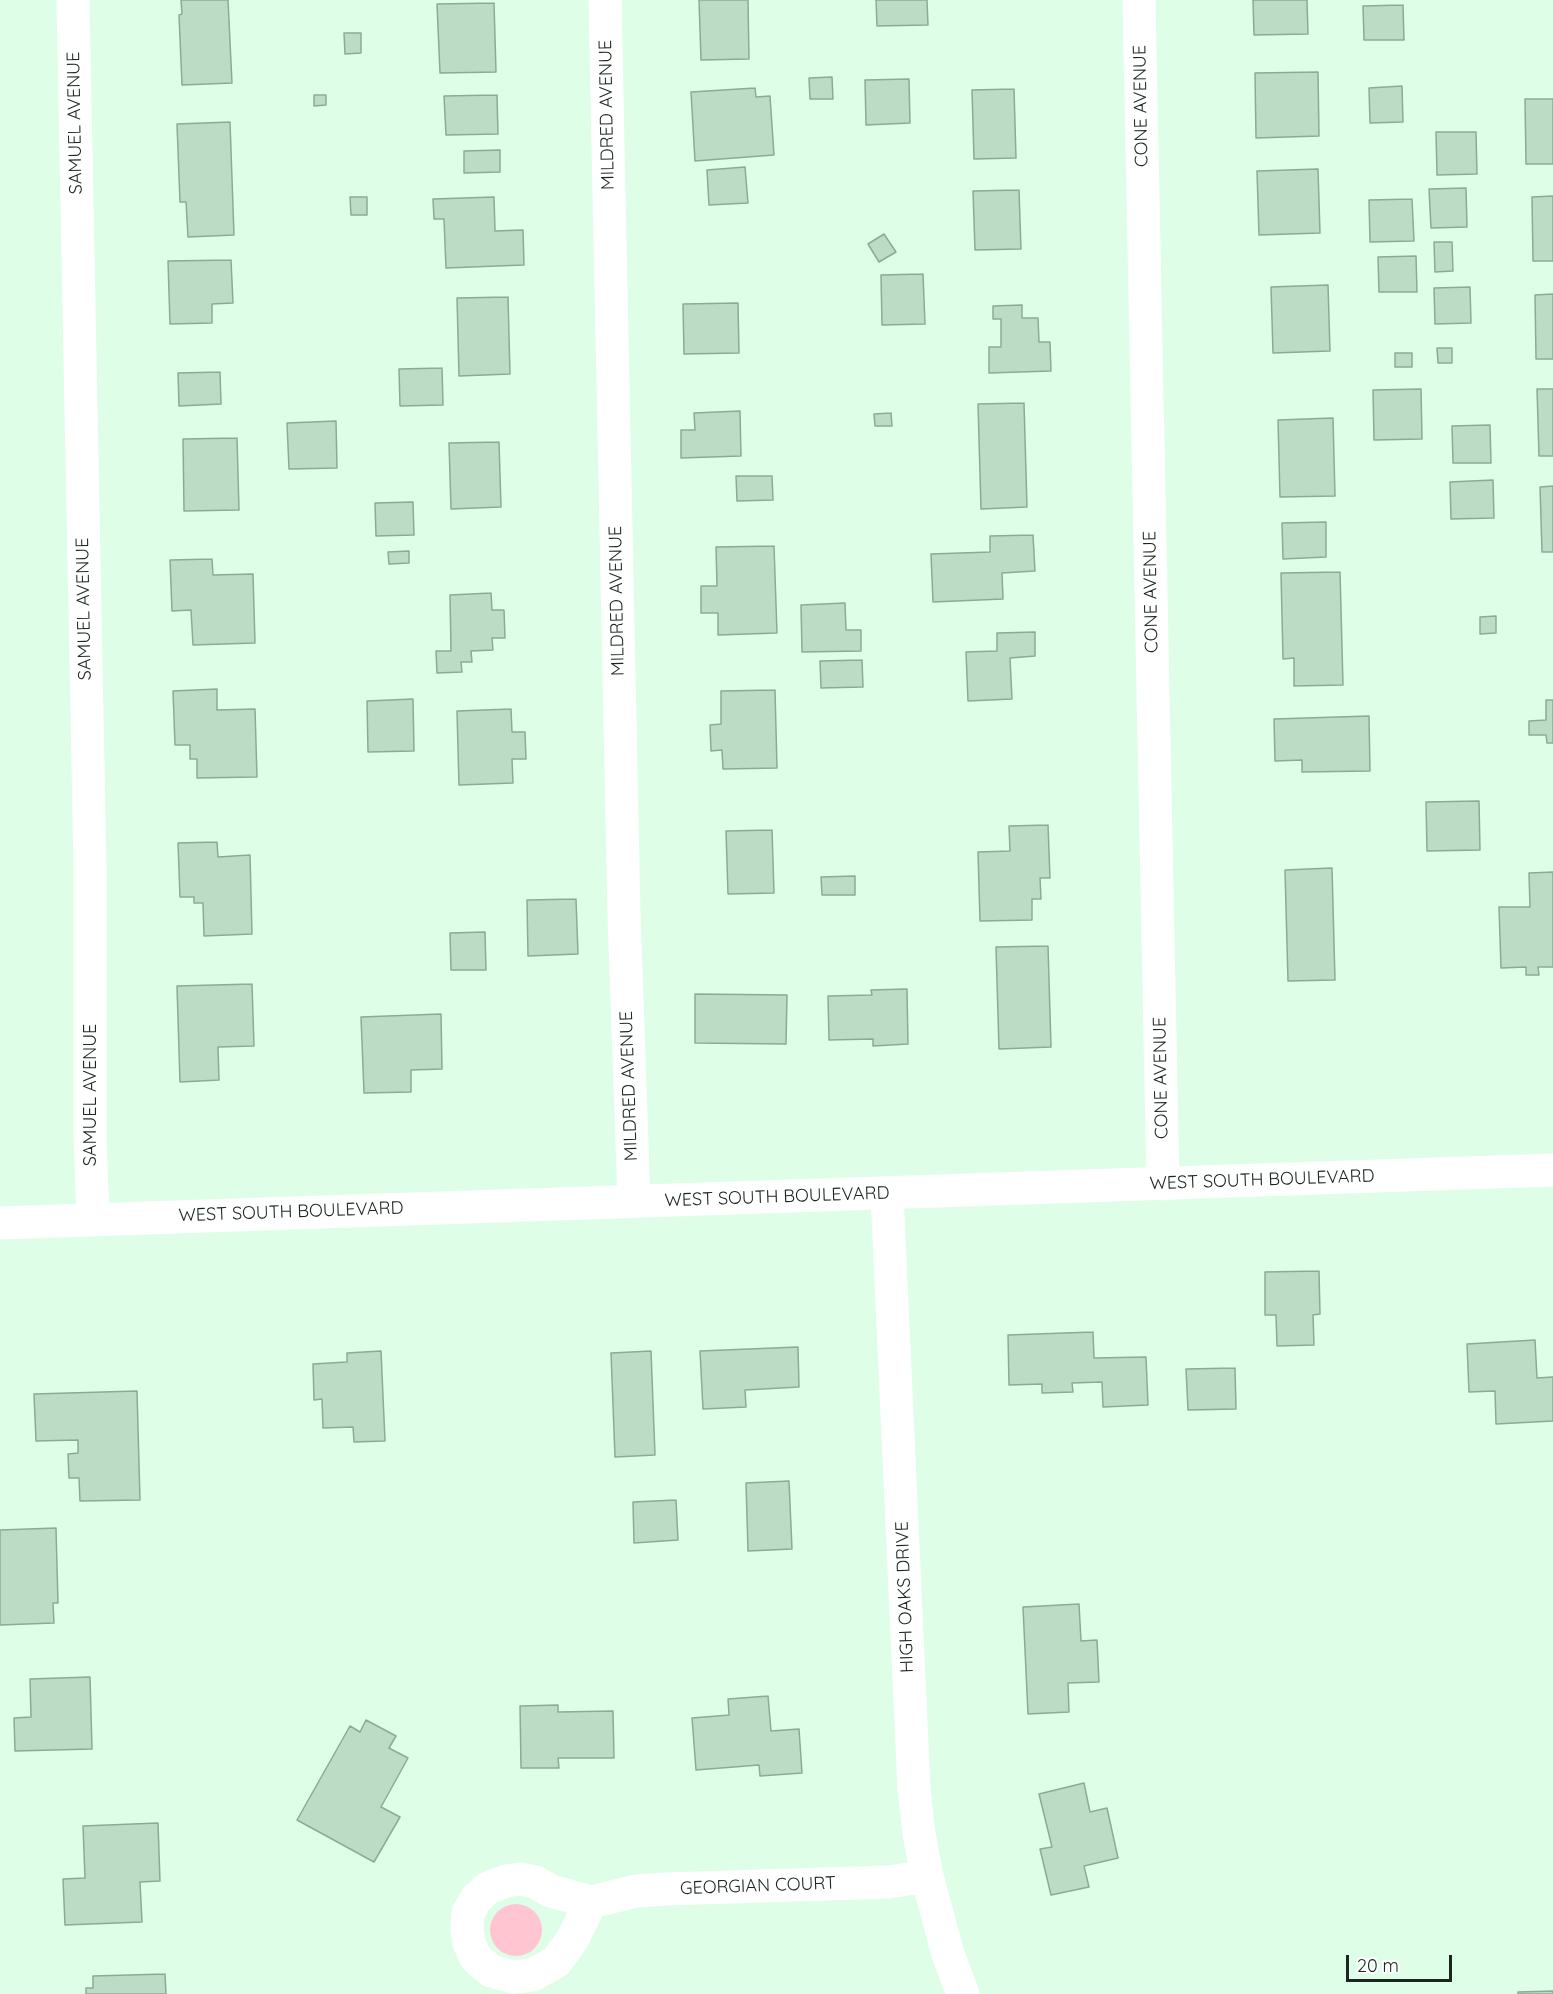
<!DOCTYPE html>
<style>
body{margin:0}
#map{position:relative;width:1553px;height:1994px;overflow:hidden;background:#dffee8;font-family:Quicksand,sans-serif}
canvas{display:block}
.scale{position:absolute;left:1346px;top:1955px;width:106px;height:27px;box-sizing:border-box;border:3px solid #1a261e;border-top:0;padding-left:8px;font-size:18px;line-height:21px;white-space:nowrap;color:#1a261e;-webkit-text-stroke:4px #fff;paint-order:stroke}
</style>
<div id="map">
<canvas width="1553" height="1994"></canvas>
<div class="scale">20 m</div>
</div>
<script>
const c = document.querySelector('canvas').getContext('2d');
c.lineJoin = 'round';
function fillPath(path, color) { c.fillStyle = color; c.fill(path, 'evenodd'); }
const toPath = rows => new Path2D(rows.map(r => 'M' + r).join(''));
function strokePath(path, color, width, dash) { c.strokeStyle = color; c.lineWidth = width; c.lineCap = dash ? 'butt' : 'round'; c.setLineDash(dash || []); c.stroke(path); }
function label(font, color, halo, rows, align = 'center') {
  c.font = font + ' Quicksand,sans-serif'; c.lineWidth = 6; c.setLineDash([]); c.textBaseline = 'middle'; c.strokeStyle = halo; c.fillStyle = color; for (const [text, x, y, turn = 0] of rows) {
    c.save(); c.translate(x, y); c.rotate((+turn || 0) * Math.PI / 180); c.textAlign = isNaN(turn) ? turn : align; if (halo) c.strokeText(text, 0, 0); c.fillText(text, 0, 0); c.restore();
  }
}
fillPath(toPath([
 '490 1930a26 26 0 1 1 52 0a26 26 0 1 1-52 0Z'
]), '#ffc5d1');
const building = toPath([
 [181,0,228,0,232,83,182,85,179,15,182,14,181,0],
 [699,0,748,0,749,59,701,60,699,0],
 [876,0,927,0,928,25,877,26,876,0],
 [1253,0,1307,0,1308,34,1254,35,1253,0],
 [494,3,496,72,440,73,437,4,494,3],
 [1403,5,1404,40,1364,40,1363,6,1403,5],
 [344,33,361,33,361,53,345,54,344,33],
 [1318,72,1319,136,1256,138,1255,73,1318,72],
 [832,77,833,99,810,99,809,78,832,77],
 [909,79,910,123,866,125,865,80,909,79],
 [1402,86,1403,122,1370,123,1369,88,1402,86],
 [755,88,756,97,770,96,774,155,695,161,691,92,755,88],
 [1014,89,1016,158,974,159,972,90,1014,89],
 [314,95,326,95,326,105,314,106,314,95],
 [497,95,498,134,446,135,444,96,497,95],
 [1525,99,1553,99,1553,164,1526,164,1525,99],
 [230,122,234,235,188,237,186,202,180,202,177,124,230,122],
 [1436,132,1476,132,1477,174,1437,175,1436,132],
 [500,150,500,172,464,173,464,151,500,150],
 [745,167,748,203,709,205,707,170,745,167],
 [1318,169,1320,233,1259,235,1257,171,1318,169],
 [1466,188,1467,227,1431,228,1429,189,1466,188],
 [1019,190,1021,249,975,250,973,191,1019,190],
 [1553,196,1553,261,1533,261,1532,197,1553,196],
 [350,197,367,197,367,215,351,215,350,197],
 [494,197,495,231,523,230,524,265,446,268,444,219,434,219,433,199,494,197],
 [1412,199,1414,241,1370,242,1369,200,1412,199],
 [884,234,896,252,879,262,868,244,884,234],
 [1434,242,1452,242,1453,271,1435,272,1434,242],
 [1416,256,1417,292,1379,292,1378,257,1416,256],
 [231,260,233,303,212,304,212,323,170,324,168,261,231,260],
 [923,274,925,324,882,325,881,275,923,274],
 [1328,285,1330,351,1273,353,1271,287,1328,285],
 [1470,287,1471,323,1435,324,1434,288,1470,287],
 [1553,294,1553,359,1536,359,1535,295,1553,294],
 [508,297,510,374,459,376,457,298,508,297],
 [738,303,739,353,684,354,683,304,738,303],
 [1022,305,1022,318,1038,318,1039,342,1050,342,1051,371,989,373,989,347,1001,347,1001,319,993,319,993,306,1022,305],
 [1437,348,1452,348,1452,363,1438,363,1437,348],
 [1395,353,1412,353,1412,367,1395,367,1395,353],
 [442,368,443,405,400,406,399,369,442,368],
 [220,372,221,404,179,406,178,373,220,372],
 [1421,389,1422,439,1374,440,1373,390,1421,389],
 [1537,389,1553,389,1553,456,1539,456,1537,389],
 [1024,403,1027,507,981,509,978,404,1024,403],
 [740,411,741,456,681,458,681,430,695,430,694,413,740,411],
 [891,413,892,426,875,426,874,414,891,413],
 [1333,418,1335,496,1280,497,1278,420,1333,418],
 [336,421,337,468,289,469,287,423,336,421],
 [1490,425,1491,463,1453,463,1452,426,1490,425],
 [237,438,239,510,184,511,183,439,237,438],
 [499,442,501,507,451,509,449,443,499,442],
 [736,476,772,476,773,500,737,501,736,476],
 [1493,480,1494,518,1451,519,1450,482,1493,480],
 [1553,486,1553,552,1542,552,1540,487,1553,486],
 [413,502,414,535,376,536,375,503,413,502],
 [1326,522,1326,557,1283,559,1282,523,1326,522],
 [1033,535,1035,571,1002,573,1003,599,933,602,931,554,990,552,990,536,1033,535],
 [774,546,777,633,718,635,718,613,701,613,701,586,717,586,716,547,774,546],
 [409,551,409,563,389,564,388,552,409,551],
 [212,559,213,575,253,574,255,643,193,645,191,610,172,611,170,560,212,559],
 [1340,572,1343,685,1294,686,1294,658,1283,659,1281,573,1340,572],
 [491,593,492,610,504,610,505,638,492,638,493,650,471,651,472,662,461,662,462,672,437,673,436,651,451,651,450,595,491,593],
 [845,603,846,630,861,630,861,651,802,652,801,605,845,603],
 [1496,616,1496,633,1480,634,1480,617,1496,616],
 [1035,632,1035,656,1010,658,1012,699,968,701,966,652,997,651,997,633,1035,632],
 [862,660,863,687,821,688,820,661,862,660],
 [217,689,217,710,255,709,257,777,197,778,197,759,190,759,190,745,175,745,173,691,217,689],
 [775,690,777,768,723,769,722,750,711,751,710,725,721,724,721,691,775,690],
 [413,699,414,751,368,752,367,701,413,699],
 [1546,700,1553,700,1553,743,1547,743,1546,735,1529,735,1529,721,1546,720,1546,700],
 [511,709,512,732,525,732,526,759,512,759,513,783,459,785,457,711,511,709],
 [1369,716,1370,771,1302,772,1302,760,1275,761,1274,719,1369,716],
 [1479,801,1480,850,1427,851,1426,802,1479,801],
 [1048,825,1050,878,1040,878,1041,899,1032,899,1032,920,980,921,978,852,1010,851,1009,826,1048,825],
 [772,830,774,893,728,894,726,831,772,830],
 [217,842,218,857,250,855,252,934,204,936,203,903,194,903,194,897,180,897,178,843,217,842],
 [1332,868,1335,980,1288,981,1285,870,1332,868],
 [1553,872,1553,967,1538,967,1539,975,1526,975,1526,967,1501,968,1499,907,1530,907,1529,873,1553,872],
 [855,876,855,895,822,895,821,877,855,876],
 [576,899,578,954,528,956,527,900,576,899],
 [485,932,486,970,451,970,450,933,485,932],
 [1048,946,1051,1047,999,1049,996,947,1048,946],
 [252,984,254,1046,218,1047,219,1080,180,1082,177,986,252,984],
 [907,989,908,1044,873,1046,873,1039,829,1040,828,996,872,995,871,990,907,989],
 [695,994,787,995,786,1044,695,1043,695,994],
 [441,1014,442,1069,411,1070,411,1092,364,1093,361,1017,441,1014],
 [1319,1271,1320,1314,1313,1315,1314,1345,1277,1346,1276,1315,1265,1315,1265,1272,1319,1271],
 [1093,1332,1094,1358,1146,1357,1148,1405,1103,1407,1102,1382,1072,1383,1073,1392,1042,1393,1042,1384,1009,1385,1008,1335,1093,1332],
 [1535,1340,1537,1378,1553,1377,1553,1421,1496,1424,1495,1391,1469,1392,1467,1344,1535,1340],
 [798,1347,799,1387,745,1390,746,1407,703,1409,700,1351,798,1347],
 [381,1351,385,1441,354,1442,353,1427,323,1428,322,1399,314,1400,313,1364,347,1362,347,1353,381,1351],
 [651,1351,655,1455,615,1457,611,1353,651,1351],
 [1235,1368,1236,1409,1188,1410,1186,1369,1235,1368],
 [137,1391,140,1500,80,1501,79,1478,69,1478,68,1454,78,1453,78,1440,36,1441,34,1394,137,1391],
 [789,1481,792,1549,748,1551,746,1483,789,1481],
 [676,1500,678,1540,634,1543,633,1502,676,1500],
 [56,1528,58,1603,53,1603,54,1623,0,1625,0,1530,56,1528],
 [1079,1604,1081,1641,1097,1640,1099,1682,1068,1683,1069,1712,1028,1714,1023,1607,1079,1604],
 [90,1677,92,1749,15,1751,14,1718,31,1717,30,1679,90,1677],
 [768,1696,771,1731,799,1729,802,1773,760,1776,759,1765,696,1770,692,1718,729,1715,728,1699,768,1696],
 [558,1705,558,1712,613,1711,614,1758,558,1758,559,1768,521,1768,520,1706,558,1705],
 [366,1720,396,1736,389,1748,408,1758,381,1807,400,1817,374,1862,297,1820,350,1726,360,1732,366,1720],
 [1084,1783,1090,1812,1107,1808,1118,1858,1084,1866,1089,1887,1051,1895,1040,1849,1052,1847,1039,1794,1084,1783],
 [158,1823,160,1881,140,1882,142,1922,65,1925,63,1879,85,1878,83,1826,158,1823],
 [165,1974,166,1994,86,1994,86,1988,93,1988,93,1976,165,1974],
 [1553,1991,1553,1994,1518,1994,1518,1992,1553,1991]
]);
fillPath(building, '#bddcc6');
strokePath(building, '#8daa95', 1.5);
strokePath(toPath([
 [73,0,90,867,90,1136,93,1218],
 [605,0,624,914,634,1201],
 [1139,0,1163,1184],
 [887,1193,914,1789,919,1834,927,1876,948,1954,963,1994],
 [591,1902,572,1940,556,1962,532,1975,514,1977,491,1971,476,1958,469,1943,467,1928,468,1913,476,1899,488,1888,506,1881,520,1879,535,1882,551,1891,591,1902,636,1891,666,1889,889,1882,927,1876]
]), '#fff', 33);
strokePath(toPath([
 [0,1223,1553,1170]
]), '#fff', 33);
label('18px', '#1a261e', '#fff', [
 ["CONE AVENUE",1141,106,-91],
 ["MILDRED AVENUE",607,115,-91],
 ["SAMUEL AVENUE",75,123,-91],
 ["CONE AVENUE",1151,592,-91],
 ["MILDRED AVENUE",617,601,-91],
 ["SAMUEL AVENUE",84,609,-91],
 ["CONE AVENUE",1161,1078,-91],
 ["MILDRED AVENUE",629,1086,-92],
 ["SAMUEL AVENUE",91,1095,-90],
 ["WEST SOUTH BOULEVARD",1262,1180,-2],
 ["WEST SOUTH BOULEVARD",777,1197,-2],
 ["WEST SOUTH BOULEVARD",291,1212,-2],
 ["HIGH OAKS DRIVE",905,1597,-92],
 ["GEORGIAN COURT",758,1886,-2]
]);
</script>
